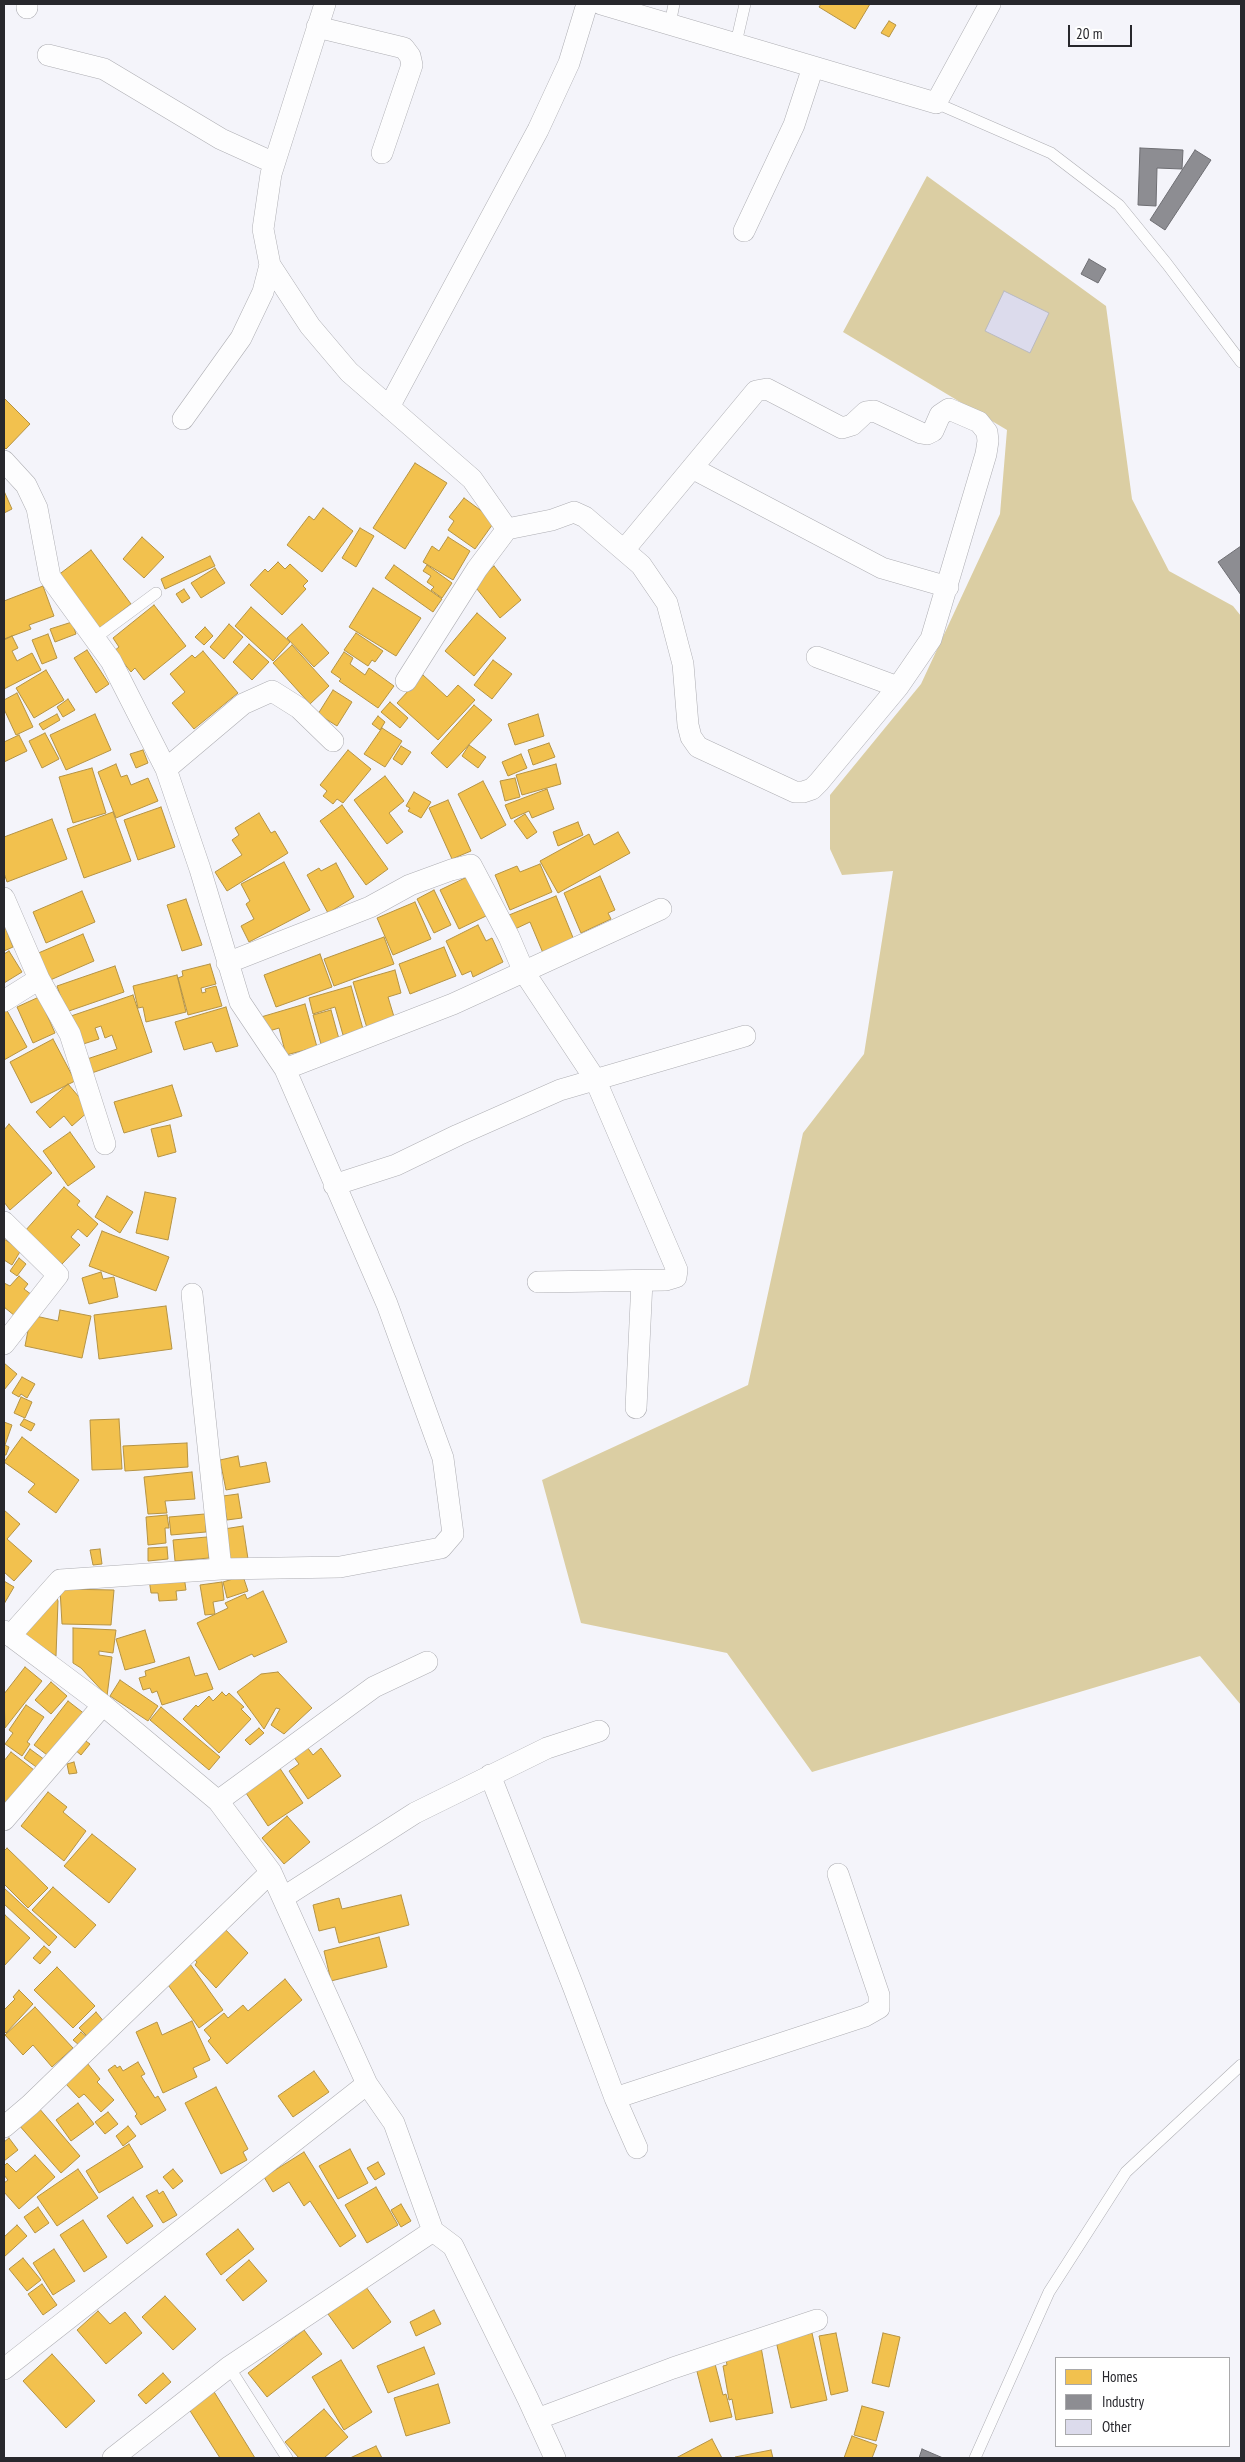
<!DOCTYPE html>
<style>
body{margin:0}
#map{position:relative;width:1245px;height:2462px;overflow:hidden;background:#f4f4fa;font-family:"PT Sans Narrow",sans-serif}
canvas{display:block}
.frame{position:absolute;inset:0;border:5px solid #27272c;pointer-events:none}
.legend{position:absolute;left:1055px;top:2357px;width:175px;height:90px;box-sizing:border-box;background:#fff;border:1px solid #a9a9ab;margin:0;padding:6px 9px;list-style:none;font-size:15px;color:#27272c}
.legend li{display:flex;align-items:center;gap:10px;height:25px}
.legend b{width:25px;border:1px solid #a9a9ab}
.scale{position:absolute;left:1068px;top:25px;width:64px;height:22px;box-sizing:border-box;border:2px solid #27272c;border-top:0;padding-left:6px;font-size:15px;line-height:18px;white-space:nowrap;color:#27272c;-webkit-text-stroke:4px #fff;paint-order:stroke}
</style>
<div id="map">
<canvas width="1245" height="2462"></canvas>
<div class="frame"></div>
<ul class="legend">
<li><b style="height:14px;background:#f2c14e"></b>Homes</li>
<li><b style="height:14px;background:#8d8d92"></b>Industry</li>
<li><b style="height:14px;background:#dcdbec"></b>Other</li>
</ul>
<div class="scale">20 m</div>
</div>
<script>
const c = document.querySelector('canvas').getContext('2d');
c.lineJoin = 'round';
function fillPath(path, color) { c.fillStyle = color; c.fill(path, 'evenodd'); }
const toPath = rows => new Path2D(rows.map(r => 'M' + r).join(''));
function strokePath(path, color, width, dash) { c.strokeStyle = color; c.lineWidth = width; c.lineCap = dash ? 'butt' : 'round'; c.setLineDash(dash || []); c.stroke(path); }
fillPath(toPath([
 [927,176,1106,306,1132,499,1169,571,1233,606,1241,616,1241,1705,1200,1656,812,1772,727,1653,581,1623,542,1480,748,1385,803,1133,864,1054,893,871,842,875,830,849,830,795,921,684,1000,514,1007,430,843,332]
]), '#dbcea3');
const homes = toPath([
 [821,4,870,4,855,29,819,7,821,4],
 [889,21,896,25,889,37,881,33,889,21],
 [4,398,30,424,6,449,4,447,4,398],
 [415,463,447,483,405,549,373,528,415,463],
 [4,491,12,509,4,513,4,491],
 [464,498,495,521,475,549,448,530,454,521,449,517,464,498],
 [323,508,353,531,322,572,287,545,309,516,314,520,323,508],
 [360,528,374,536,356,567,342,558,360,528],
 [142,537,164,557,144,578,123,559,142,537],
 [448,537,470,551,453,580,423,562,432,546,439,551,448,537],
 [91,550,131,604,97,630,57,576,91,550],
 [210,556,215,566,165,589,161,579,210,556],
 [278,562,285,569,290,564,308,581,303,586,306,589,282,615,250,585,265,569,268,572,278,562],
 [394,565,442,599,433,612,385,578,394,565],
 [427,565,452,583,442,598,431,590,434,587,427,582,431,576,423,571,427,565],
 [494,566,521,600,500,618,473,584,494,566],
 [215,568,225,583,201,598,191,583,215,568],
 [43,586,54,616,29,625,31,629,4,639,4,601,43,586],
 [373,588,421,618,396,656,349,627,373,588],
 [184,589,190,598,182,603,176,594,184,589],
 [154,605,186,646,144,680,135,668,131,672,114,651,119,647,113,638,154,605],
 [251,607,290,642,273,661,235,626,251,607],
 [477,613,506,638,474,676,445,651,477,613],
 [72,622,76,634,55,642,50,629,72,622],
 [229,624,243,637,224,659,210,647,229,624],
 [302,624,329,653,314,667,287,638,302,624],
 [205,627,213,636,204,645,195,637,205,627],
 [356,633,383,651,375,662,372,660,368,666,344,650,356,633],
 [48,634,57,658,42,664,32,640,48,634],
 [12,636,18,648,12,651,17,661,32,653,41,670,4,689,4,640,12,636],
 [249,644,269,662,252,680,233,662,249,644],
 [292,645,329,686,310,704,273,663,292,645],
 [87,650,109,684,96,693,74,658,87,650],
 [203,651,238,693,194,729,172,703,185,692,170,674,192,655,195,658,203,651],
 [344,652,353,658,350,664,365,675,369,668,394,686,378,708,339,681,341,679,331,672,344,652],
 [493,660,512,674,492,699,474,685,493,660],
 [46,670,64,700,34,718,16,688,46,670],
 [423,675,447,697,458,685,475,700,438,740,397,703,423,675],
 [333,690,352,702,337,726,318,714,333,690],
 [17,693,33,727,16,735,4,709,4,700,17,693],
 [68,699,75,710,63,717,57,707,68,699],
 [390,702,408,718,400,728,381,712,390,702],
 [474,705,492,720,447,768,431,753,474,705],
 [57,714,60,720,43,730,39,724,57,714],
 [95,714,111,750,66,770,50,735,95,714],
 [538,714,544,736,515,745,508,724,538,714],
 [378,716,385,722,380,730,372,724,378,716],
 [382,728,402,741,385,767,364,754,382,728],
 [45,733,59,759,42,768,29,741,45,733],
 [19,735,27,751,4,762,4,742,19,735],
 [549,743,555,757,533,765,528,750,549,743],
 [469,745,486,757,478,768,462,756,469,745],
 [401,746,411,752,402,765,393,759,401,746],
 [143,750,148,763,136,768,130,754,143,750],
 [348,750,371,769,343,803,337,799,333,804,323,796,327,791,320,785,348,750],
 [521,754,527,768,508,776,502,762,521,754],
 [116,764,121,777,127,775,131,785,148,778,158,801,116,818,98,772,116,764],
 [556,764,561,784,522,795,516,775,556,764],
 [92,768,106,813,73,823,59,777,92,768],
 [385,776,404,801,389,813,403,832,387,844,354,800,385,776],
 [515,778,520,797,505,801,500,781,515,778],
 [483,781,506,825,481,839,458,794,483,781],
 [547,789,554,809,532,818,529,811,511,819,505,805,547,789],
 [414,792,431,802,421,818,408,811,410,808,406,806,414,792],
 [448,800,471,851,452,859,429,808,448,800],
 [342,805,388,869,366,885,320,821,342,805],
 [161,807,175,847,138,860,124,820,161,807],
 [113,812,131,861,84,878,67,829,113,812],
 [259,813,271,833,275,831,288,853,227,891,215,872,242,855,232,840,239,835,235,828,259,813],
 [525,814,537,832,527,839,514,821,525,814],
 [52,819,67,859,7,882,4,873,4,837,52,819],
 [578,822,583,835,558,846,553,832,578,822],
 [618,832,630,853,558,893,540,861,589,834,594,845,618,832],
 [284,862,310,910,249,942,241,926,254,919,246,904,250,901,241,884,284,862],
 [336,863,354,897,328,913,307,875,319,868,321,871,336,863],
 [540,864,552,892,510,910,495,875,517,866,520,872,540,864],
 [600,876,615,910,608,913,611,919,581,933,564,893,600,876],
 [467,877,486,916,459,929,440,890,467,877],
 [434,890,451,925,434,933,417,899,434,890],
 [82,891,95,922,46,943,33,912,82,891],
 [556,896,574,940,543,953,530,922,515,929,509,915,556,896],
 [186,899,202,945,182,951,167,905,186,899],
 [415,902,431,939,393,955,377,918,415,902],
 [4,924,13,947,4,951,4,924],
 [478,925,486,941,492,938,503,962,473,977,471,971,462,975,446,941,478,925],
 [83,934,94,961,48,981,36,954,83,934],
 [384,937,394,964,334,986,324,959,384,937],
 [444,947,456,976,410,994,399,964,444,947],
 [9,951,22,972,4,983,4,954,9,951],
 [320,954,332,987,276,1007,264,975,320,954],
 [210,964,216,984,201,988,202,993,206,992,205,989,216,986,222,1006,188,1015,178,978,183,976,182,971,210,964],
 [115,966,124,992,66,1012,57,986,115,966],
 [395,970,401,993,388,997,395,1020,367,1028,353,982,395,970],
 [177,975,186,1012,146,1022,143,1007,138,1008,133,986,177,975],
 [351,986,363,1029,343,1035,335,1007,313,1014,309,998,351,986],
 [133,995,152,1052,86,1075,81,1061,117,1049,112,1035,105,1038,101,1026,95,1028,99,1039,77,1046,68,1017,133,995],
 [39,997,55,1033,33,1043,17,1007,39,997],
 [305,1004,317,1047,286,1055,279,1028,266,1032,261,1017,305,1004],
 [5,1007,27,1047,4,1060,4,1008,5,1007],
 [226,1007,238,1046,216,1052,212,1042,184,1050,175,1022,226,1007],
 [331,1010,339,1039,321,1044,313,1015,331,1010],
 [53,1039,75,1081,31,1103,10,1062,53,1039],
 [68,1084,90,1110,72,1126,64,1116,50,1128,36,1112,68,1084],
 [172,1085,182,1116,124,1133,114,1102,172,1085],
 [9,1124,52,1173,10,1210,4,1202,4,1130,9,1124],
 [170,1125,176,1152,158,1157,151,1129,170,1125],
 [70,1132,95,1167,68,1186,43,1151,70,1132],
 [64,1187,80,1201,77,1205,98,1224,87,1237,78,1229,71,1237,80,1245,62,1264,25,1231,64,1187],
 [145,1192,176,1198,168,1240,136,1233,145,1192],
 [107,1196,133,1212,120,1233,95,1217,107,1196],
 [102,1231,169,1257,156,1291,89,1266,102,1231],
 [4,1239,21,1250,12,1265,4,1260,4,1239],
 [19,1258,26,1264,17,1276,10,1271,19,1258],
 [101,1272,103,1279,114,1277,118,1297,89,1304,82,1278,101,1272],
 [19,1276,28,1284,24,1289,32,1295,15,1316,4,1307,4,1283,10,1286,19,1276],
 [166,1306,172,1349,99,1359,94,1315,166,1306],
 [60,1310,91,1316,82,1358,25,1346,31,1315,58,1321,60,1310],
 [4,1363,17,1374,4,1390,4,1363],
 [22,1377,35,1384,27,1398,21,1394,19,1397,12,1393,22,1377],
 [21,1397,32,1402,25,1418,14,1413,21,1397],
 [24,1419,35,1424,31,1431,20,1425,24,1419],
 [119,1419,122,1469,92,1470,90,1420,119,1419],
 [4,1422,12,1425,5,1445,9,1447,6,1455,4,1455,4,1422],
 [22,1437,79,1480,56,1513,28,1492,35,1484,4,1462,22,1437],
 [187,1443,188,1467,125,1471,123,1446,187,1443],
 [238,1456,240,1467,266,1462,270,1482,226,1490,220,1460,238,1456],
 [192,1472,195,1499,165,1501,167,1513,148,1514,144,1477,192,1472],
 [238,1494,242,1518,227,1520,223,1496,238,1494],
 [4,1510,20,1524,7,1539,32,1561,14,1581,4,1572,4,1510],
 [205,1514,206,1532,171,1535,169,1517,205,1514],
 [167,1515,169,1528,165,1528,166,1543,148,1545,146,1517,167,1515],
 [243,1526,248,1559,228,1561,224,1529,243,1526],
 [207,1537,209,1558,175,1561,173,1540,207,1537],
 [167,1547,168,1559,148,1561,148,1548,167,1547],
 [100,1549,102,1564,93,1565,90,1550,100,1549],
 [184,1576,186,1590,176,1591,177,1600,159,1601,158,1593,151,1593,149,1579,184,1576],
 [243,1576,248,1591,227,1598,223,1582,243,1576],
 [4,1581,14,1587,4,1604,4,1581],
 [222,1582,224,1600,213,1602,215,1614,205,1615,200,1585,222,1582],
 [60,1589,114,1590,111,1625,62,1624,60,1589],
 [54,1590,58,1601,56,1656,24,1635,54,1590],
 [263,1591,287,1642,254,1657,252,1654,219,1670,197,1623,228,1608,225,1603,245,1594,247,1599,263,1591],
 [73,1628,116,1630,113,1653,99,1651,99,1655,112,1657,107,1696,81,1668,73,1663,73,1628],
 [145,1630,155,1662,125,1670,116,1639,145,1630],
 [189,1657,195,1676,207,1673,213,1689,162,1705,157,1691,152,1693,150,1688,143,1690,139,1678,146,1676,145,1671,189,1657],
 [25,1667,42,1681,5,1728,4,1694,25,1667],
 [278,1672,312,1708,284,1734,271,1725,280,1709,276,1708,264,1729,237,1692,261,1674,278,1672],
 [120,1680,158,1706,148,1721,110,1696,120,1680],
 [51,1682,67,1696,51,1714,35,1700,51,1682],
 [222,1692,226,1696,229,1693,244,1707,241,1709,251,1719,219,1753,183,1719,196,1705,198,1707,209,1696,213,1701,222,1692],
 [68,1701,86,1715,51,1758,34,1745,68,1701],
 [26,1705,44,1717,27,1742,30,1744,22,1756,5,1744,13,1733,9,1730,26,1705],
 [161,1707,220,1757,209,1770,150,1720,161,1707],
 [259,1728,264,1733,250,1745,245,1740,259,1728],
 [83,1739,90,1744,81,1755,74,1749,83,1739],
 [307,1747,313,1755,321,1748,341,1776,308,1799,289,1771,299,1764,293,1756,307,1747],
 [30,1749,45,1760,39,1769,24,1758,30,1749],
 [11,1752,34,1770,4,1810,4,1761,11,1752],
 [74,1762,77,1773,69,1774,67,1764,74,1762],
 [279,1767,303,1803,268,1826,244,1790,279,1767],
 [48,1792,67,1807,63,1812,86,1831,64,1861,21,1826,48,1792],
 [287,1816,310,1842,284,1864,262,1838,287,1816],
 [92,1834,136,1869,109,1903,64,1866,92,1834],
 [7,1848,48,1888,28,1908,4,1884,4,1851,7,1848],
 [53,1887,96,1925,75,1948,32,1910,53,1887],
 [4,1888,57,1937,49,1946,4,1904,4,1888],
 [401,1895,409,1925,339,1943,335,1927,319,1931,313,1905,339,1898,342,1909,401,1895],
 [5,1915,30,1938,4,1966,4,1916,5,1915],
 [222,1926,248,1953,216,1988,195,1965,197,1962,191,1956,222,1926],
 [379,1937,387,1967,331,1981,324,1951,379,1937],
 [44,1946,51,1952,40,1964,33,1958,44,1946],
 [190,1964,223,2010,199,2028,166,1982,190,1964],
 [57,1967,95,2006,73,2028,34,1990,57,1967],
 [285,1979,302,2000,227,2064,208,2041,211,2038,204,2030,224,2013,228,2018,243,2005,248,2011,285,1979],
 [19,1990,33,2004,6,2033,4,2031,4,2010,15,1999,13,1997,19,1990],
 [35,2007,73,2048,52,2067,33,2045,23,2055,5,2035,35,2007],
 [96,2012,105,2023,89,2038,79,2028,96,2012],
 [192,2021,210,2060,193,2068,197,2077,163,2093,136,2032,157,2022,162,2035,192,2021],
 [81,2032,87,2037,79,2045,73,2040,81,2032],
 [138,2062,145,2074,141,2076,155,2098,158,2096,166,2110,141,2125,135,2116,137,2114,108,2070,115,2065,117,2068,120,2066,123,2071,138,2062],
 [87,2063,100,2079,97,2082,114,2100,101,2112,84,2094,79,2098,65,2083,87,2063],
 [314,2071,329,2092,293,2117,278,2096,314,2071],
 [216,2087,248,2149,243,2152,247,2160,221,2174,185,2103,216,2087],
 [78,2103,94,2124,71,2141,56,2120,78,2103],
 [38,2107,80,2156,61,2173,18,2124,38,2107],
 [108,2112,118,2124,105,2134,95,2122,108,2112],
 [128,2126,136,2136,123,2146,116,2136,128,2126],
 [9,2138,18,2150,4,2161,4,2142,9,2138],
 [129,2144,143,2167,99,2193,86,2171,129,2144],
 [350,2149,368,2183,338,2199,319,2166,350,2149],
 [304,2152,356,2236,340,2247,310,2201,304,2206,289,2182,273,2192,264,2177,304,2152],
 [35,2155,55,2177,19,2209,4,2192,4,2183,8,2180,4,2175,4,2166,7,2163,16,2172,35,2155],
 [378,2162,385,2174,375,2180,367,2168,378,2162],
 [78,2169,98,2198,57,2226,37,2197,78,2169],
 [173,2169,183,2181,173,2189,163,2177,173,2169],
 [376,2187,398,2225,367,2243,345,2205,376,2187],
 [157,2190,159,2194,163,2191,177,2215,163,2223,146,2196,157,2190],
 [133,2197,153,2226,127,2244,107,2216,133,2197],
 [401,2204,411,2221,401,2227,391,2210,401,2204],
 [38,2207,49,2223,35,2233,24,2217,38,2207],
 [83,2220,107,2257,84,2272,60,2235,83,2220],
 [17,2225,27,2236,4,2257,4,2237,17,2225],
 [238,2229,254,2249,221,2275,206,2254,238,2229],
 [54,2249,75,2281,53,2295,33,2263,54,2249],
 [23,2258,41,2280,27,2291,9,2269,23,2258],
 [249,2260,267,2281,243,2301,226,2280,249,2260],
 [42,2284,57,2305,43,2315,28,2294,42,2284],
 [366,2287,391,2322,353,2349,328,2314,366,2287],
 [165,2296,196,2329,173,2350,142,2317,165,2296],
 [434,2310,441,2324,416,2336,410,2322,434,2310],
 [98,2311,110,2324,125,2312,142,2333,106,2364,77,2330,98,2311],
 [304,2330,322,2354,267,2397,248,2373,304,2330],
 [812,2333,827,2400,791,2408,776,2341,812,2333],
 [836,2333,848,2391,831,2395,819,2336,836,2333],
 [883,2333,900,2337,889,2387,872,2383,883,2333],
 [424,2347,435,2374,388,2393,377,2366,424,2347],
 [761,2347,773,2413,736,2420,732,2399,729,2400,723,2366,727,2365,725,2354,761,2347],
 [52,2354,95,2401,66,2428,23,2381,52,2354],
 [713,2356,723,2395,726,2394,732,2417,710,2422,694,2360,713,2356],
 [341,2360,372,2412,344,2430,312,2377,341,2360],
 [163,2373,171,2382,146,2404,138,2395,163,2373],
 [438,2384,450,2423,406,2436,394,2398,438,2384],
 [213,2390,255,2458,220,2458,187,2406,213,2390],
 [862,2406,884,2412,876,2441,854,2435,862,2406],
 [324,2409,348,2437,324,2458,299,2458,285,2442,324,2409],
 [852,2436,877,2445,872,2458,844,2458,852,2436],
 [712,2439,722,2458,676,2458,712,2439],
 [376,2446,382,2458,350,2458,376,2446],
 [771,2450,773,2458,735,2458,735,2457,771,2450]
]);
fillPath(homes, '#f2c14e');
strokePath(homes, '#b59344', 1);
const industry = toPath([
 [1140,148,1183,150,1182,169,1157,168,1156,206,1138,205,1140,148],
 [1195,150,1211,160,1165,230,1150,220,1195,150],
 [1089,259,1106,269,1098,283,1081,274,1089,259],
 [1241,546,1241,595,1218,562,1241,546],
 [922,2449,943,2458,919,2458,922,2449]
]);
fillPath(industry, '#8d8d92');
strokePath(industry, '#6e6e73', 1);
const building = toPath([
 [1004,291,1049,313,1030,353,985,331,1004,291]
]);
fillPath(building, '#dcdbec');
strokePath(building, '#bababf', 1);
const service = toPath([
 [670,24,674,4],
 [736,43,745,4],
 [936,103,1051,153,1119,205,1167,264,1241,362],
 [95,638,156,593],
 [229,2367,287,2458],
 [975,2458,1049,2292,1126,2172,1241,2065]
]);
const minor = toPath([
 [325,4,271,174,263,229,270,265,310,326,349,372,472,479,507,529,477,569,406,681],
 [601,4,936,103,990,4],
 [27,8,27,4],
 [317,27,404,48,410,56,412,65,382,153],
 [48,55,104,69,221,139,274,163],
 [744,231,794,125,813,67],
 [389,407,538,130,569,63,587,4],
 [183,419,241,338,263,292,270,265],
 [4,461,26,485,37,508,50,577,111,661,166,769,200,869,240,1002,285,1069,387,1304,443,1458,453,1534,441,1548,340,1567,221,1569,60,1580,10,1636],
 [692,468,882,568,948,587],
 [507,529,552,520,574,512,585,517,641,565,667,603,683,664,688,725,691,737,698,747,795,792,803,792,812,789,819,782,898,687,931,639,986,454,988,441,987,432,979,422,949,409,940,415,933,431,927,434,921,433,874,411,866,412,852,425,842,428,767,389,756,391,624,550],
 [817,657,898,687],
 [166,769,243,704,272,691,299,708,333,741],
 [4,898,39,979,70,1034,105,1144],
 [227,963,370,907,410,885,451,870,471,865,509,937,524,972,595,1079,677,1270,676,1277,666,1280,538,1282],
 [4,1001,39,979],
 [285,1069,453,1004,661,909],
 [334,1185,396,1165,458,1135,560,1090,745,1036],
 [4,1222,58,1275,4,1344],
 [192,1294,221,1569],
 [636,1408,642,1281],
 [4,1631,103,1705,218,1801,271,1872,367,2084,394,2123,433,2231,453,2246,528,2399,555,2458],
 [490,1775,573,1986,615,2098,637,2148],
 [218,1801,374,1687,427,1662],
 [4,1820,103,1705],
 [284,1897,415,1813,547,1748,599,1731],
 [615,2098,865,2016,879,2008,879,1995,838,1874],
 [4,2127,30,2105,271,1872],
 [4,2369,367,2084],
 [537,2419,673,2368,817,2320],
 [113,2458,229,2367,433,2231]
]);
strokePath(service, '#aeaeb3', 12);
strokePath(minor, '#aeaeb3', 22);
strokePath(service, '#fdfdfe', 11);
strokePath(minor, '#fdfdfe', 21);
</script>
